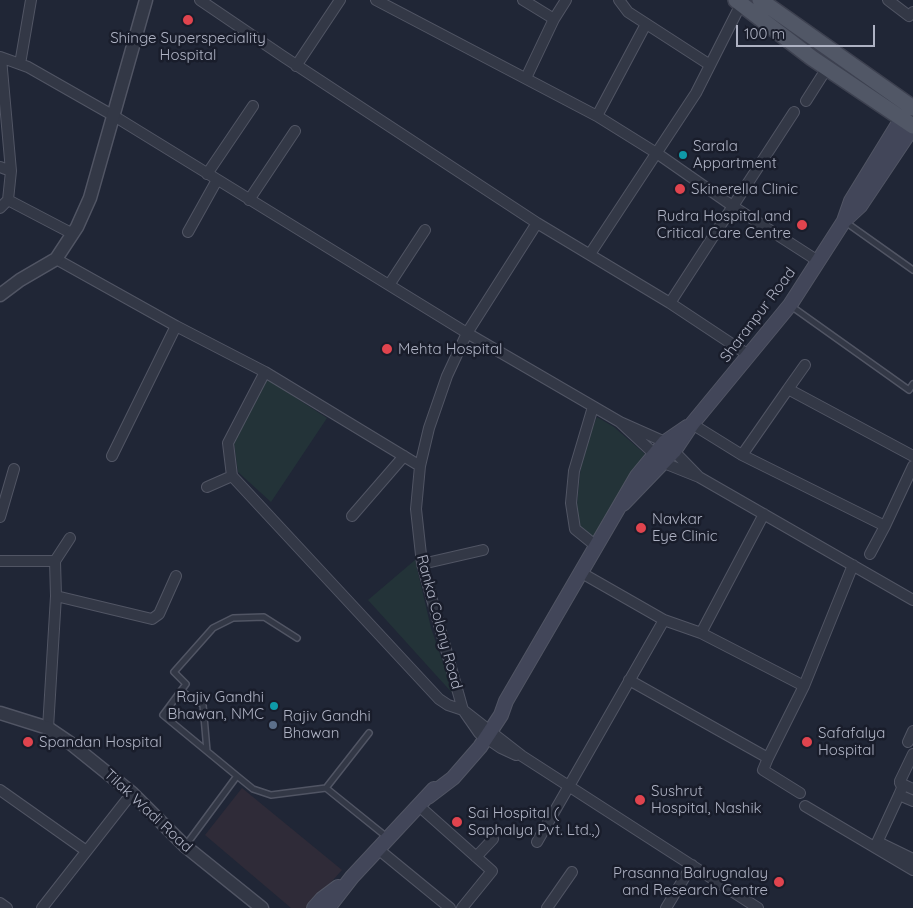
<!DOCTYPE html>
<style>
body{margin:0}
#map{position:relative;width:913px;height:908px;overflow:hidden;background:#202636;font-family:Quicksand,sans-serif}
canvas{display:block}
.scale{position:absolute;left:736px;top:25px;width:139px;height:22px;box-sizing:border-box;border:2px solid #aeb2c3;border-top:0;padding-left:6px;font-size:15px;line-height:18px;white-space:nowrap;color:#aeb2c3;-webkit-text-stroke:4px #191d2b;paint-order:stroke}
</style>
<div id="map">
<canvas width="913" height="908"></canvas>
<div class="scale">100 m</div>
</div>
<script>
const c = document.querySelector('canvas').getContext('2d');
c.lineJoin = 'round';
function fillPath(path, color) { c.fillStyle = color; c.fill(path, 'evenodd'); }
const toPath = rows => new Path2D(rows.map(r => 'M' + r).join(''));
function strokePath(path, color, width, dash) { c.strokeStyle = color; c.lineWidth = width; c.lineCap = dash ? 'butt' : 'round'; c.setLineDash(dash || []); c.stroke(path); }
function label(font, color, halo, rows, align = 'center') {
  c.font = font + ' Quicksand,sans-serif'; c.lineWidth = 5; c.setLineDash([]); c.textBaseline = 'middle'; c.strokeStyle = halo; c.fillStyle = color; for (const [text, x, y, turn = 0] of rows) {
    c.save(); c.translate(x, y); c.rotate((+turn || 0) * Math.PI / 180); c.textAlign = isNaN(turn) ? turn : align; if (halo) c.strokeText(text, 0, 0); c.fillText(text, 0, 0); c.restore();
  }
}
fillPath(toPath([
 [242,788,342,870,308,908,291,908,205,835]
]), '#2f2b38');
fillPath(toPath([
 [267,379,327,418,271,502,238,472,234,443],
 [597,417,614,427,645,454,594,540,579,528,577,504,582,454],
 [415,560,431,628,454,695,368,600]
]), '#233338');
const service = toPath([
 [844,221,913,270],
 [791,306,909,390,913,384],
 [181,691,203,705,207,751],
 [237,776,253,789,271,795,326,788,388,838],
 [326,788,369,733],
 [186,845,237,776,163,715,186,684,174,672,213,628,233,618,264,617,297,638]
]);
const minor = toPath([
 [200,0,284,57,537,223,670,303,750,356],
 [376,0,597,116,658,154,734,207,818,261],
 [523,0,554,19,566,0],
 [619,0,628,12,710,65],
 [888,0,909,16,913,12],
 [0,57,28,67,114,116,467,333,620,422],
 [20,64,31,0],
 [296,66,340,0],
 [526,78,554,19],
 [806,101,827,68],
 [597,116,646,24],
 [0,167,11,171,1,58],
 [11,171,8,200,73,234],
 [207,174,253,106],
 [249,200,295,131],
 [0,208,8,200],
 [188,232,217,180],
 [590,254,696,93,741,4],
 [56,259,176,326,265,372],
 [389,285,425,230],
 [670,303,794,112],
 [788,389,805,365],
 [593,407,574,471,571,503,575,529,596,546],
 [692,424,742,455],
 [112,456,176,326],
 [913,456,788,389,742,455,885,526,913,466],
 [420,466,265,372,228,443,232,476,439,699,448,705,463,710,522,756,758,908],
 [699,477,665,442,620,422,664,463,699,477,913,600],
 [207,487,232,476],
 [352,516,404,456],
 [0,517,14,469],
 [70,538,55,561,56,596,152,619,159,614,176,576],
 [870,554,885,526],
 [0,561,55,561],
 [422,564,483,550],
 [580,572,664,620,701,633,804,686,768,758,629,680],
 [701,633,764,514],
 [804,686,853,565],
 [48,728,56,596],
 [908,742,913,731],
 [516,755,501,748,479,733,463,710,422,564,416,509,420,466,429,428,447,376,467,333,537,223],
 [768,758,763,770,800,793],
 [900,783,913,789],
 [0,790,85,850],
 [899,795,913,801],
 [419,806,492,871,462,908],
 [805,806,913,870],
 [537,842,664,620],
 [880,843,913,859],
 [875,847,899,795,902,788,900,781,913,754],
 [378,849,450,908],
 [476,857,493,839],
 [0,903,7,908],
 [42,908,132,793],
 [547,908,572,872],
 [666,908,692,865]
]);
const tertiary = toPath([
 [0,295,20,280,56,259,77,227,90,198,146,0],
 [0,713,48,728,70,743,132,793,185,846,262,908]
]);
const secondary = toPath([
 [846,219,860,206,913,127],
 [623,504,674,451,692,424,790,305,844,221,851,201,902,118],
 [428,797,453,778,480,747,501,715,506,701,637,476,665,442,687,427],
 [314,908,322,899,338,887],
 [328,908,352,877,434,789]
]);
const primary = toPath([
 [736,0,812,58,913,126],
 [760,0,913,108]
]);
strokePath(service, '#515564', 8);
strokePath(minor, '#515564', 12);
strokePath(tertiary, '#515564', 15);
strokePath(secondary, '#515564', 16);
strokePath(primary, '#3d4150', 18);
strokePath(service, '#333846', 5);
strokePath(minor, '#333846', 10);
strokePath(tertiary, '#333846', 12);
strokePath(secondary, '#424659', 14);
strokePath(primary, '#515766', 15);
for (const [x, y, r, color] of [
 [188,20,6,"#e0444e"],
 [683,155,5,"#0f9aa8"],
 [680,189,6,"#e0444e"],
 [802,225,6,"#e0444e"],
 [387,349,6,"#e0444e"],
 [641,528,6,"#e0444e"],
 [274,706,5,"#0f9aa8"],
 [273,725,5,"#5c6f8a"],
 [28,742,6,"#e0444e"],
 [807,742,6,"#e0444e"],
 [640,800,6,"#e0444e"],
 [457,822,6,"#e0444e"],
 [779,882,6,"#e0444e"]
]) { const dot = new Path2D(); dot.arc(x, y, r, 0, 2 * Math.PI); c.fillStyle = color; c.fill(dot); strokePath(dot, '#191d2b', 2); }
label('15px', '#aeb2c3', '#191d2b', [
 ["Shinge Superspeciality",188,38,"center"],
 ["Hospital",188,55,"center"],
 ["Sarala",693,146],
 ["Appartment",693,163],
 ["Skinerella Clinic",691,189],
 ["Rudra Hospital and",791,216,"right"],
 ["Critical Care Centre",791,233,"right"],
 ["Mehta Hospital",398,349],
 ["Navkar",652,519],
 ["Eye Clinic",652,536],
 ["Rajiv Gandhi",264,697,"right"],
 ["Bhawan, NMC",264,714,"right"],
 ["Rajiv Gandhi",283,716],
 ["Bhawan",283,733],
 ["Safafalya",818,733],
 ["Hospital",818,750],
 ["Spandan Hospital",39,742],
 ["Sushrut",651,791],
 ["Hospital, Nashik",651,808],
 ["Sai Hospital (",468,813],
 ["Saphalya Pvt. Ltd.,)",468,830],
 ["Prasanna Balrugnalay",768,873,"right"],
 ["and Research Centre",768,890,"right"]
], 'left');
label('15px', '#aeb2c3', '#191d2b', [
 ["Sharanpur Road",758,315,-53],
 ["Ranka Colony Road",439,622,75],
 ["Tilak Wadi Road",148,811,43]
]);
</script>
